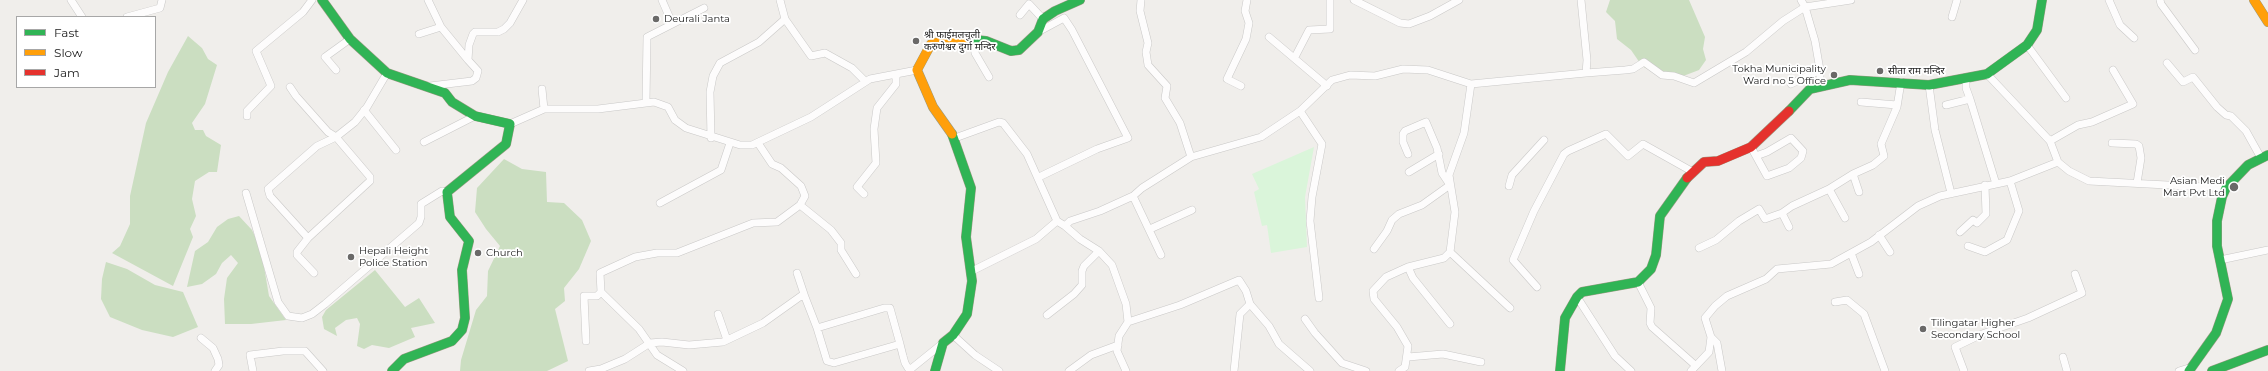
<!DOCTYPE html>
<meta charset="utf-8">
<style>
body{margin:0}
#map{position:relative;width:2268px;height:371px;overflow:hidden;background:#f0eeeb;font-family:Montserrat,sans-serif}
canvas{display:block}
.legend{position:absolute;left:16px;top:16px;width:140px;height:72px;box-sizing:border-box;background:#fff;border:1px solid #a7a7a7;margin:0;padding:5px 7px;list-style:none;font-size:12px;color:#222}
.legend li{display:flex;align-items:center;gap:8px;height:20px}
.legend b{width:20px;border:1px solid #a7a7a7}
</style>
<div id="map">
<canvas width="2268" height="371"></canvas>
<ul class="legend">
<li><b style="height:5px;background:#30b455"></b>Fast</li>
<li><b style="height:5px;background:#ff9f0a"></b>Slow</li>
<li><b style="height:5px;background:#e5322d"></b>Jam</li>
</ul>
</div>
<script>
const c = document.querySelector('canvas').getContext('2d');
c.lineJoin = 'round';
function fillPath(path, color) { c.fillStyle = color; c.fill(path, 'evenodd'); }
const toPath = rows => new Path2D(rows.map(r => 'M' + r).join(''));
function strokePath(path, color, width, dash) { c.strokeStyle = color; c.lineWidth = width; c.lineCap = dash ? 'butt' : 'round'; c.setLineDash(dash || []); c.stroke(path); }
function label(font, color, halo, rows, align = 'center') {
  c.font = font + ' Montserrat,"Noto Sans Devanagari",sans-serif'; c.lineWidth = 3.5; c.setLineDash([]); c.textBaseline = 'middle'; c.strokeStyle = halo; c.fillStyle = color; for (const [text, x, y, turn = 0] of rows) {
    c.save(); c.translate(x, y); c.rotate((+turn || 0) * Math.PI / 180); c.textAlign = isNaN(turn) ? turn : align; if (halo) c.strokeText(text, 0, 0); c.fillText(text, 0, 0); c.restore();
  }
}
fillPath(toPath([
 [1610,0,1689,0,1705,37,1703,49,1706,60,1699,70,1678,78,1651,71,1642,66,1631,50,1617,39,1615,21,1606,12],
 [188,36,202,48,208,59,217,65,205,104,192,123,195,130,203,130,206,136,221,145,217,172,209,172,195,181,192,199,196,216,190,229,193,237,173,286,112,253,120,246,130,224,130,196,146,123,168,72],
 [504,159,522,169,546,172,547,202,564,203,582,220,591,241,579,269,564,288,565,301,555,309,568,361,547,371,460,371,461,360,476,310,487,296,488,271,500,246,486,229,475,212,477,188],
 [239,216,252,230,261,249,269,296,286,320,251,324,225,324,224,299,227,278,238,263,231,255,222,263,216,274,202,284,187,287,195,251,208,242,217,227,228,219],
 [106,262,127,269,155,285,183,292,198,327,173,337,142,330,110,317,101,299,102,279],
 [375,270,405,307,419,298,435,323,411,328,415,337,389,348,372,345,364,349,357,346,360,324,357,318,346,320,335,328,337,336,324,329,322,317,326,310]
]), '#cbdec1');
fillPath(toPath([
 [1314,147,1305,197,1307,247,1271,253,1267,225,1262,226,1254,192,1259,189,1252,174]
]), '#daf5da');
const street = toPath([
 [71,0,82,17],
 [428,0,441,27],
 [662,0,672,23],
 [780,0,785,19,811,56,825,53,852,68,865,81],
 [1141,0,1140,11,1148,43,1146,52,1148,65,1167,86,1165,98,1180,123,1191,157],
 [1354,0,1400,23,1409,24,1430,16,1459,0],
 [1801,0,1805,7,1815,41,1820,70,1820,86],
 [2109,0,2120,25,2134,38],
 [2160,0,2161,4,2195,50],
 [1020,15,1029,4,1043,19],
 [127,17,160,8,162,0],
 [1952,17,1957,0],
 [1038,32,1064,18,1072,30,1128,138,1097,149,1039,177],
 [419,34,441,27,468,60],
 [1269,37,1327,86],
 [973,40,975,53,989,77],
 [2027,45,2066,98],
 [1295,57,1309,30,1330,29,1330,0],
 [2167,63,2183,82,2193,77,2217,107,2226,115,2231,116,2246,131,2261,158],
 [336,70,325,57,350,39],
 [2113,70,2133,104,2092,122,2078,125,2050,141,2058,162,2069,171,2089,181,2226,188],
 [1586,73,1625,70,1633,69,1644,62,1662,75,1674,76,1694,83,1746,52,1783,21,1805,7,1851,0],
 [1987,74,2050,141],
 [1966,78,1966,88,1970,99],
 [1791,84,1820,70],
 [1929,85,1935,130,1951,193],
 [430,86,472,81,476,78,478,71,468,60,469,45,473,34,475,32,498,32,504,29,510,23,523,0],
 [1241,86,1227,79,1246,39,1249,23,1245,11,1247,0],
 [290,87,296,96,328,132,336,137,355,122,367,107,387,73],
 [542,89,544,109],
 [646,102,647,37,704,8],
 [1861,102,1897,105],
 [1946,105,1970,99,1996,184],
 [364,110,396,150],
 [1300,111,1322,144,1312,197,1310,221,1319,298],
 [247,116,247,111,271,86,256,51,303,12,312,0],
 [510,124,544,109,598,109,654,102,668,107,675,120,686,128,740,145,752,145,811,117,870,79,917,70],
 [711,138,710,92,713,76,720,63,759,42,785,19],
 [955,138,999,122,1003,123,1027,154,1057,221],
 [424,142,475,116],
 [2112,143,2136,144,2139,146,2141,158,2137,183],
 [1751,147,1767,176,1789,168,1801,158,1803,151,1791,138,1767,152,1756,156],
 [1409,172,1439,154],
 [1509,186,1512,175,1544,140],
 [1859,192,1853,174,1873,165,1884,156,1881,144,1897,107,1901,82],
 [246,193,278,302,288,316,302,318,312,314,325,304,419,223,421,217,421,204,442,191,447,192],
 [864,194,857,187,876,163,874,129,877,108,896,84,896,74],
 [1133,196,1161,255],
 [660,203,721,170,730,143],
 [800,205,831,230,841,243,841,250,856,274],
 [1782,213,1789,227],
 [1845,218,1829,189,1853,174],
 [1065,226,1070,221,1100,211,1133,196,1142,188,1191,157,1261,137,1300,111,1332,80,1350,75,1375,76,1403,69,1428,70,1471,84],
 [1150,229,1192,210],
 [1960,232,1973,220,1977,223,1986,214,1985,185],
 [1879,235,1890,252],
 [308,238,270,196,268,189,317,146,336,137,370,177,370,181,308,238,297,252,297,255,314,273],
 [1968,246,1985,252,2007,240,2019,211,2010,181],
 [1699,248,1716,240,1739,221,1759,209,1765,219,1782,213,1792,206,1829,189],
 [1374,249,1387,231,1392,220,1399,214,1422,205,1450,185,1442,173,1437,148,1426,122,1405,131,1403,134,1403,142,1408,154],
 [1450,252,1510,308],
 [1851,253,1859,274],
 [2220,260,2268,250],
 [972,271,1036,239,1057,221,1065,226,1080,239,1099,251,1112,265,1126,304,1128,322,1119,336,1117,351,1126,371],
 [797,273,805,297],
 [1638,282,1651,308,1650,323,1652,327,1695,365],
 [1537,287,1513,260,1534,211,1564,154,1568,151,1606,134,1628,156,1643,144,1693,172],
 [1577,297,1615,356,1631,371],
 [1835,302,1847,300,1864,314,1885,371],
 [718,314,727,340],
 [1047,315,1074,294,1082,285,1082,271,1084,266,1099,251],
 [1305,319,1315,333,1342,363,1366,371],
 [1128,322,1180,305,1239,280,1246,291,1250,304],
 [1450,324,1413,278,1408,267,1444,258,1450,252,1455,212,1449,175,1464,133,1471,84,1586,73,1587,60,1581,0],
 [953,335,975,355,999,371],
 [1711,337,1717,343,1722,371],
 [201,338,213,348,218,359,219,365,215,371],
 [586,341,584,296,597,296,601,292],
 [900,344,834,363,827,361,817,328,884,308,890,308,900,344,903,356,905,363,908,368,912,368,943,343],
 [1408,357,1443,354,1481,362],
 [2063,357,2067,371],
 [253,371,250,355,283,351,305,351,323,371],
 [589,371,601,369,625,359,650,343,662,342,689,345,723,342,763,323,801,296,805,297,817,328],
 [683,371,657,355,639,329,601,292,600,273,635,257,657,253,677,253,753,223,777,222,800,205,805,196,801,186,781,168,772,164,758,143],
 [1069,371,1091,355,1118,345],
 [1234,371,1240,314,1250,304,1269,326,1279,344,1310,371],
 [1399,371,1405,367,1408,346,1397,327,1374,299,1373,291,1386,277,1408,267],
 [1691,371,1709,352,1711,337,1705,318,1715,306,1727,296,1766,279,1777,269,1831,264,1871,242,1918,206,1940,196,2010,181,2058,162],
 [1964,371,1955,347,1982,334,2028,318,2082,293,2075,274],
 [2179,371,2192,367]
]);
const fast = toPath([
 [322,0,350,39,387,73,445,93,452,102,475,116,510,124,506,144,447,192,450,217,469,241,462,270,465,318,462,330,452,341,404,359,392,371],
 [968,39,986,41,1011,51,1019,50,1038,32,1043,19,1055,11,1080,0],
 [1789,111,1810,89,1850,80,1929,85,1987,74,2027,45,2037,30,2042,0],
 [935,371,943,343,953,335,967,314,972,281,966,237,971,188,952,134],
 [1560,371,1565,318,1577,297,1582,292,1638,282,1651,269,1656,255,1660,216,1687,178],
 [2189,371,2216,333,2228,299,2217,246,2217,221,2222,197,2226,188,2248,165,2268,155],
 [2212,371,2268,350]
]);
const slow = toPath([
 [2254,0,2268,22],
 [952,134,933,107,917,70,931,44,955,38,968,39]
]);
const jam = toPath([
 [1687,178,1704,162,1718,161,1751,147,1789,111]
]);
strokePath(street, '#c9c8c7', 8);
strokePath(fast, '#999a82', 10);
strokePath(slow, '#999a82', 10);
strokePath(jam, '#999a82', 10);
strokePath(street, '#fdfcfc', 7);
strokePath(fast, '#30b455', 9);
strokePath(slow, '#ff9f0a', 9);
strokePath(jam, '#e5322d', 9);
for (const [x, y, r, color] of [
 [656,19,4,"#6a6968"],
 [916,41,4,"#6a6968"],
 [1880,71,4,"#6a6968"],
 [1834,75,4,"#6a6968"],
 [2234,187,5,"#6a6968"],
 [478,253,4,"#6a6968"],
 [351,257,4,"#6a6968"],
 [1923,329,4,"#6a6968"]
]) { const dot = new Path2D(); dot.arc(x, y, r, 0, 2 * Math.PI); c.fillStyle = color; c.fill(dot); strokePath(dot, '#fff', 1.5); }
label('10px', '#222', '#fff', [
 ["Deurali Janta",664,19],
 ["श्री फाईमलचुली",924,35],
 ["करुणेश्वर दुर्गा मन्दिर",924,47],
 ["Tokha Municipality",1826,69,"right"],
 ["Ward no 5 Office",1826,81,"right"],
 ["सीता राम मन्दिर",1888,71],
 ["Asian Medi",2225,181,"right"],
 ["Mart Pvt Ltd",2225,193,"right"],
 ["Hepali Height",359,251],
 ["Police Station",359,263],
 ["Church",486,253],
 ["Tilingatar Higher",1931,323],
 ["Secondary School",1931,335]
], 'left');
</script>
